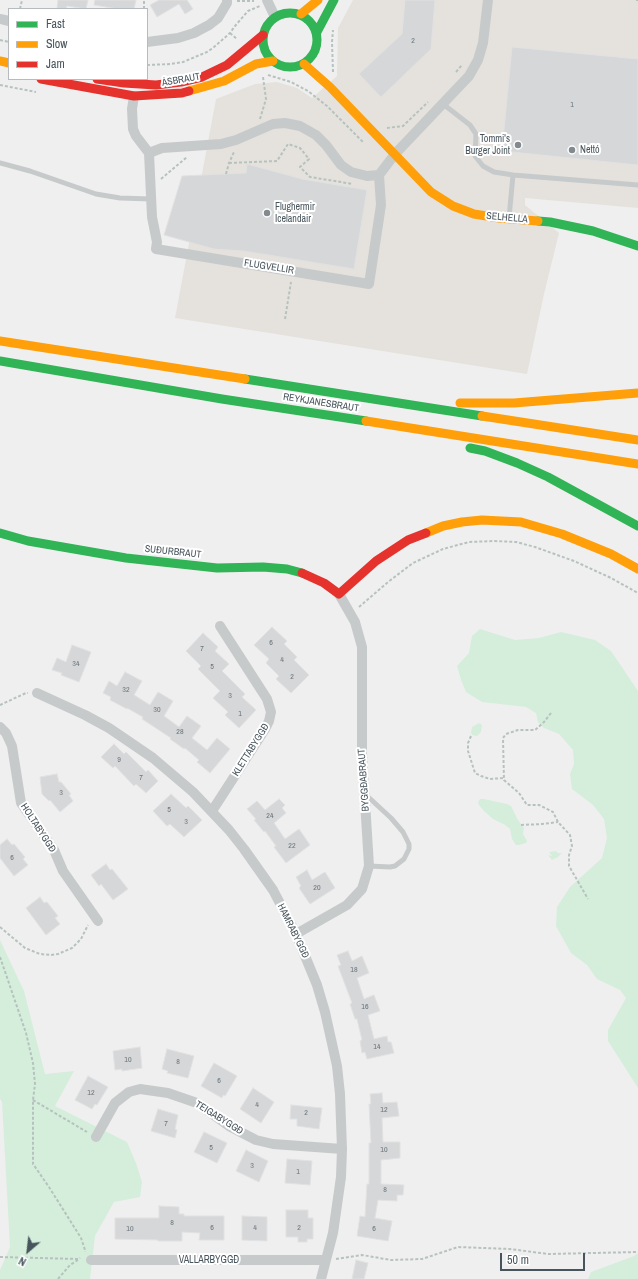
<!DOCTYPE html>
<meta charset="utf-8">
<style>
body{margin:0}
#map{position:relative;width:638px;height:1279px;overflow:hidden;background:#f0efef;font-family:"Archivo Narrow",sans-serif}
canvas{display:block}
.legend{position:absolute;left:8px;top:8px;width:140px;height:72px;box-sizing:border-box;background:#fff;border:1px solid #b5bbbe;margin:0;padding:5px 7px;list-style:none;font-size:12px;color:#47545c}
.legend li{display:flex;align-items:center;gap:8px;height:20px}
.legend b{width:20px;border:1px solid #b5bbbe}
.north{position:absolute;left:8px;top:1231px;width:40px;height:40px;-webkit-text-stroke:3px #fff;paint-order:stroke;rotate:208deg;font-size:11px;font-weight:700;line-height:16px;text-align:center;color:#47545c}
.north::after{content:'';display:block;margin:auto;width:14px;height:18px;background:#47545c;clip-path:polygon(50% 0,100% 100%,50% 72%,0 100%)}
.scale{position:absolute;left:500px;top:1253px;width:85px;height:18px;box-sizing:border-box;border:2px solid #47545c;border-top:0;padding-left:5px;font-size:12px;line-height:14px;white-space:nowrap;color:#47545c;-webkit-text-stroke:3px #fff;paint-order:stroke}
</style>
<div id="map">
<canvas width="638" height="1279"></canvas>
<ul class="legend">
<li><b style="height:5px;background:#30b455"></b>Fast</li>
<li><b style="height:5px;background:#ff9f0a"></b>Slow</li>
<li><b style="height:5px;background:#e5322d"></b>Jam</li>
</ul>
<div class="north">N</div>
<div class="scale">50 m</div>
</div>
<script>
const c = document.querySelector('canvas').getContext('2d');
c.lineJoin = 'round';
function fillPath(path, color) { c.fillStyle = color; c.fill(path, 'evenodd'); }
const toPath = rows => new Path2D(rows.map(r => 'M' + r).join(''));
function strokePath(path, color, width, dash) { c.strokeStyle = color; c.lineWidth = width; c.lineCap = dash ? 'butt' : 'round'; c.setLineDash(dash || []); c.stroke(path); }
function label(font, color, halo, rows, align = 'center') {
  c.font = font + ' "Archivo Narrow",sans-serif'; c.lineWidth = 4; c.setLineDash([]); c.textBaseline = 'middle'; c.strokeStyle = halo; c.fillStyle = color; for (const [text, x, y, turn = 0] of rows) {
    c.save(); c.translate(x, y); c.rotate((+turn || 0) * Math.PI / 180); c.textAlign = isNaN(turn) ? turn : align; if (halo) c.strokeText(text, 0, 0); c.fillText(text, 0, 0); c.restore();
  }
}
fillPath(toPath([
 [353,0,638,0,638,208,525,198,525,205,559,233,544,294,527,374,175,318,216,99,255,84,277,82,297,88,312,98,337,76,338,28]
]), '#e5e2dd');
fillPath(toPath([
 [480,629,515,640,539,638,561,632,595,640,611,651,638,691,638,1088,608,1041,608,1030,626,998,620,990,597,979,587,965,571,953,556,926,557,907,570,887,602,858,607,838,604,819,593,805,572,789,570,774,574,764,573,750,559,734,544,728,538,722,536,713,526,707,482,702,466,692,461,680,457,666,469,653,472,636],
 [479,723,482,725,481,732,477,736,472,735,471,733,472,727],
 [480,799,484,799,507,804,511,806,518,820,524,828,523,834,527,841,526,843,519,845,516,845,512,839,510,829,505,825,493,819,484,811,479,805,478,802],
 [556,851,558,853,562,853,558,857,552,860,548,855,552,856,549,852],
 [0,940,24,991,45,1074,74,1071,55,1106,127,1142,136,1163,142,1182,140,1197,114,1202,95,1236,90,1279,0,1279,0,1270,10,1247,2,1102,0,1099],
 [638,1253,638,1279,588,1279,591,1272,634,1256]
]), '#d4eedb');
const building = toPath([
 [58,0,88,0,86,9,67,6,66,9,57,9,58,0],
 [95,0,136,0,134,9,118,9,94,5,95,0],
 [159,0,187,0,193,9,185,14,179,4,157,17,150,5,159,0],
 [405,0,435,0,431,49,381,97,359,74,402,34,405,0],
 [512,47,638,59,638,165,502,151,512,47],
 [247,164,302,179,367,190,354,269,244,251,214,249,164,235,182,176,246,173,247,164],
 [272,627,287,641,284,644,297,657,294,660,309,675,291,693,276,679,279,676,266,663,269,659,254,645,272,627],
 [203,633,218,647,215,651,229,664,222,671,245,694,242,697,256,710,239,728,225,715,228,712,213,698,220,691,198,669,201,666,186,651,203,633],
 [72,645,91,652,79,682,61,675,62,673,52,670,57,658,66,662,72,645],
 [125,672,142,681,134,695,150,705,158,692,173,701,164,716,179,727,187,716,201,726,192,738,207,750,217,738,230,749,210,773,197,762,199,760,185,748,184,749,170,739,171,738,142,719,143,717,127,708,127,709,110,700,111,697,103,693,109,681,117,686,125,672],
 [114,744,124,754,126,752,146,772,148,770,158,781,146,793,136,784,134,786,115,766,113,768,101,757,114,744],
 [57,774,59,782,61,782,71,794,69,795,73,801,60,812,50,800,49,801,42,794,40,777,57,774],
 [171,794,186,808,188,806,202,820,184,837,170,824,167,826,153,811,171,794],
 [279,799,285,805,282,808,286,813,274,823,285,839,299,829,310,845,286,863,274,847,276,846,265,831,264,832,254,820,256,819,247,809,257,801,265,810,279,799],
 [7,839,12,845,14,844,25,857,23,859,28,865,14,876,0,858,0,845,7,839],
 [106,864,110,870,112,869,128,889,113,900,101,884,99,886,91,875,106,864],
 [307,870,312,880,325,872,335,888,310,904,299,888,301,886,296,877,307,870],
 [40,897,44,903,47,902,58,916,55,918,60,924,46,935,26,908,40,897],
 [348,951,352,961,362,956,369,973,357,978,364,999,374,995,380,1011,368,1015,374,1039,387,1036,388,1042,391,1042,394,1053,367,1059,365,1052,362,1053,360,1041,362,1040,357,1019,355,1019,350,1004,352,1003,338,966,341,965,337,955,348,951],
 [140,1047,142,1068,122,1071,122,1069,115,1070,113,1051,140,1047],
 [167,1049,194,1056,188,1078,167,1073,168,1071,162,1069,167,1049],
 [214,1063,237,1076,225,1096,223,1095,222,1098,201,1086,214,1063],
 [88,1076,108,1087,97,1105,95,1104,92,1109,75,1100,88,1076],
 [253,1088,274,1102,261,1123,240,1109,253,1088],
 [382,1093,383,1103,397,1102,399,1116,382,1118,383,1142,400,1142,400,1158,381,1160,381,1184,404,1185,403,1195,397,1195,397,1201,378,1200,375,1218,392,1221,388,1241,357,1236,360,1216,365,1217,367,1184,369,1184,369,1143,371,1143,369,1104,371,1104,370,1094,382,1093],
 [291,1105,322,1108,319,1129,297,1126,297,1119,290,1119,291,1105],
 [158,1109,178,1115,175,1129,177,1130,175,1138,151,1131,158,1109],
 [204,1132,227,1143,217,1163,194,1152,204,1132],
 [246,1150,268,1161,259,1182,236,1171,246,1150],
 [287,1159,312,1161,310,1185,285,1183,287,1159],
 [159,1206,179,1207,179,1214,184,1214,184,1216,224,1216,224,1240,199,1240,200,1233,182,1232,182,1241,158,1241,158,1240,115,1239,115,1218,159,1218,159,1206],
 [286,1210,308,1210,308,1218,313,1218,313,1239,307,1239,307,1242,298,1242,298,1237,286,1237,286,1210],
 [242,1216,267,1217,267,1241,242,1240,242,1216],
 [356,1260,368,1263,364,1279,352,1279,356,1260]
]);
fillPath(building, '#d6d7d8');
strokePath(building, '#e1e1e2', 1);
strokePath(toPath([
 [636,0,638,0],
 [237,1,254,1],
 [20,9,22,0],
 [144,9,144,0],
 [230,33,237,39],
 [0,40,9,42],
 [147,65,171,64,183,62,207,52,213,48,230,33,235,26,248,11,260,6],
 [333,72,332,42,333,30],
 [456,72,462,65],
 [268,75,291,82,308,91,327,106,363,142],
 [0,85,36,92],
 [260,119,266,99,263,77],
 [387,128,403,126,428,102],
 [229,163,277,161,288,144,300,148,309,159,300,167,310,177,353,184],
 [226,174,229,163,234,152],
 [161,179,187,157],
 [285,319,291,282],
 [359,607,388,582,413,563,443,549,469,542,494,541,516,542,535,547,574,561,611,578,638,593],
 [0,705,26,693,28,693],
 [551,713,544,722,535,730,518,730,506,734,503,738,504,780,519,793,527,805,539,805,553,812,558,822,570,835,572,846,569,855,569,866,588,899],
 [471,736,468,743,468,751,475,773,481,776,490,779,503,778],
 [521,825,542,824,558,822],
 [0,927,25,948,40,954,51,955,58,954,72,948,81,939,88,925],
 [0,957,26,1033,33,1063,35,1084,33,1100,33,1164,49,1187,81,1238,85,1250,85,1252],
 [33,1100,87,1132],
 [0,1257,79,1259,80,1258],
 [336,1259,362,1255,391,1260,422,1259,458,1247,510,1249,548,1254,638,1252],
 [58,1279,70,1265,78,1260]
]), '#b6c2bd', 2, [3, 2]);
strokePath(toPath([
 [443,104,470,125,476,134,475,156,483,166,494,172,513,175,638,185],
 [0,163,30,171,96,194,120,198,151,199],
 [509,218,513,175],
 [365,794,391,818,403,832,409,844,409,849,404,859,395,866,390,867,369,866]
]), '#c7cacb', 5);
strokePath(toPath([
 [267,0,275,17],
 [0,19,9,21],
 [147,42,178,38,194,33,209,25,218,18,227,3,227,0],
 [134,96,132,109,133,129,136,136,149,153,152,217,157,242,156,249,369,284,381,205,379,175,395,154,469,76,478,60,483,43,488,0],
 [149,153,162,148,221,144,236,140,273,124,285,123,300,126,316,135,326,145,341,165,351,172,367,176,379,175],
 [37,693,85,715,109,728,153,758,193,792,229,830,244,849,273,890,296,934,317,985,325,1012,337,1066,340,1094,342,1149,341,1177,333,1233,321,1279],
 [0,727,6,733,12,746,21,803,54,850,63,871,98,921],
 [212,811,265,729,269,721,271,712,267,699,220,626],
 [296,934,347,905,362,889,369,866,362,753,362,647,355,622,339,594],
 [96,1137,115,1103,129,1092,140,1089,168,1093,197,1103,229,1126,256,1140,273,1144,342,1149],
 [91,1260,326,1260]
]), '#c7cacb', 10);
strokePath(toPath([
 '263 40a27 27 0 1 1 54 0a27 27 0 1 1-54 0Z',
 [317,32,334,0],
 [538,221,550,222,593,231,638,246],
 [0,361,222,399,366,421],
 [245,379,482,416],
 [470,448,485,451,517,463,548,477,638,526],
 [0,533,28,541,126,558,217,568,263,567,287,569,302,573]
]), '#30b455', 9);
strokePath(toPath([
 [301,14,318,0],
 [0,61,9,63],
 [304,64,330,87,431,192,453,206,474,214,499,218,538,221],
 [189,91,224,81,256,64,273,61],
 [0,341,245,379],
 [460,403,514,403,638,393],
 [482,416,638,440],
 [366,421,638,464],
 [426,533,443,526,462,522,482,520,521,522,562,534,611,554,638,569]
]), '#ff9f0a', 9);
strokePath(toPath([
 [41,79,134,96,182,93,189,91],
 [97,79,124,83,156,85,181,82,202,77,227,65,263,35],
 [302,573,324,583,339,594,376,561,408,540,426,533]
]), '#e5322d', 9);
for (const [x, y, r, color] of [
 [518,145,4,"#828a8f"],
 [572,150,4,"#828a8f"],
 [267,213,4,"#828a8f"]
]) { const dot = new Path2D(); dot.arc(x, y, r, 0, 2 * Math.PI); c.fillStyle = color; c.fill(dot); strokePath(dot, '#fff', 1.5); }
label('8px', '#6c767c', null, [
 ["2",413,41],
 ["1",572,105],
 ["6",271,643],
 ["7",202,649],
 ["4",282,660],
 ["34",76,664],
 ["5",212,667],
 ["2",292,677],
 ["32",126,690],
 ["3",230,696],
 ["30",157,710],
 ["1",240,714],
 ["28",180,732],
 ["9",119,760],
 ["7",141,778],
 ["3",61,793],
 ["5",169,810],
 ["24",270,816],
 ["3",186,822],
 ["22",292,846],
 ["6",12,858],
 ["20",317,888],
 ["18",354,970],
 ["16",365,1007],
 ["14",377,1047],
 ["10",128,1060],
 ["8",178,1062],
 ["6",219,1081],
 ["12",91,1093],
 ["4",257,1105],
 ["12",384,1110],
 ["2",306,1113],
 ["7",166,1124],
 ["5",211,1148],
 ["10",384,1150],
 ["3",252,1166],
 ["1",298,1172],
 ["8",385,1190],
 ["8",172,1223],
 ["6",212,1228],
 ["4",255,1228],
 ["2",299,1228],
 ["10",130,1229],
 ["6",374,1229]
]);
label('10px', '#47545c', '#fff', [
 ["ÁSBRAUT",181,80,-10],
 ["SELHELLA",507,218,5],
 ["FLUGVELLIR",269,267,9],
 ["REYKJANESBRAUT",321,403,9],
 ["SUÐURBRAUT",173,552,6],
 ["KLETTABYGGÐ",251,750,-58],
 ["BYGGÐABRAUT",364,780,-94],
 ["HOLTABYGGÐ",38,828,57],
 ["HAMRABYGGÐ",293,931,64],
 ["TEIGABYGGÐ",219,1118,32],
 ["VALLARBYGGÐ",209,1260]
]);
label('10px', '#47545c', '#fff', [
 ["Tommi's",510,139,"right"],
 ["Burger Joint",510,151,"right"],
 ["Nettó",580,150],
 ["Flughermir",275,207],
 ["Icelandair",275,219]
], 'left');
</script>
